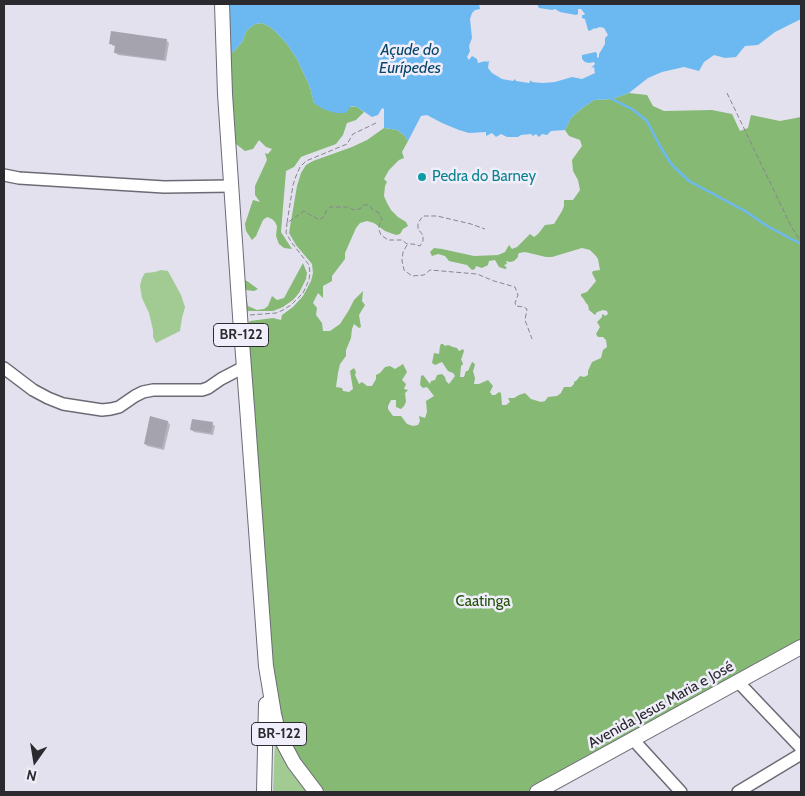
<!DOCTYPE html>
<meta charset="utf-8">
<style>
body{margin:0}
#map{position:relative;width:805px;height:796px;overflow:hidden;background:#e2e1ed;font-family:Cabin,sans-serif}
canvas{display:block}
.frame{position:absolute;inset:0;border:5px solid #2b2a2e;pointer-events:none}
.north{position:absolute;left:10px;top:736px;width:50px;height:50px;-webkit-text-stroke:4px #f0eefa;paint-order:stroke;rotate:193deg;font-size:14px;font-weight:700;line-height:20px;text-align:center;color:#2b2a2e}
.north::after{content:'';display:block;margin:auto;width:18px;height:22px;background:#2b2a2e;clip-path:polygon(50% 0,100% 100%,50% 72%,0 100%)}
</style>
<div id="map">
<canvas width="805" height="796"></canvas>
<div class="frame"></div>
<div class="north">N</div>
</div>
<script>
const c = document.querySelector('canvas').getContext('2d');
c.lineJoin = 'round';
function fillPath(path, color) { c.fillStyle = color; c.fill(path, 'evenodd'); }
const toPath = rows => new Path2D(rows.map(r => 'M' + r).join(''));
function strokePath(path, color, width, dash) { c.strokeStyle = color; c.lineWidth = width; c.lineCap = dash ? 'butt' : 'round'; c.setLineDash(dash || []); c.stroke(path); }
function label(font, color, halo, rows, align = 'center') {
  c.font = font + ' Cabin,sans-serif'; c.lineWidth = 5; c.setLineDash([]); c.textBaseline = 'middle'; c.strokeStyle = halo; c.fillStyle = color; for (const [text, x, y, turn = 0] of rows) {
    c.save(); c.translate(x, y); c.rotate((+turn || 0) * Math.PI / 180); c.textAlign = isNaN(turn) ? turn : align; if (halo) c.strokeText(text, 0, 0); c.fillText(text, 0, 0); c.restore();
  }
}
fillPath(toPath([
 [161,270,168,271,181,295,185,307,182,318,180,331,156,343,153,337,153,330,149,313,142,298,140,286,142,278,145,273,155,272],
 [275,737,309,792,273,792]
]), '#a2ca93');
fillPath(toPath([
 [262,23,270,27,277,33,287,44,297,59,310,87,314,103,357,107,364,112,356,120,347,123,343,135,336,144,306,155,301,157,294,167,286,171,281,232,292,249,284,248,279,244,276,236,277,226,275,222,272,219,267,217,263,220,256,236,252,240,246,231,245,224,253,200,260,202,255,195,255,186,267,160,265,153,268,154,272,149,266,147,259,140,253,149,245,151,236,144,233,135,230,54,235,50,242,42,247,30,255,24],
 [629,93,647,95,653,106,664,111,712,110,732,114,740,131,748,128,751,115,780,121,801,117,801,643,530,792,326,792,315,782,304,768,285,735,277,706,268,616,246,326,250,321,273,318,281,320,282,315,293,307,303,296,311,281,313,273,312,264,296,245,289,233,297,186,301,173,306,165,313,161,352,147,367,140,384,128,397,130,404,135,408,141,402,152,404,158,399,160,389,170,384,179,387,182,385,186,384,196,387,203,391,210,398,217,406,222,408,226,403,229,400,234,396,235,385,231,374,223,367,221,360,223,356,228,345,253,345,259,332,276,332,281,323,286,323,298,318,293,313,303,317,308,316,315,322,323,323,331,330,331,340,324,349,310,354,300,363,291,362,301,365,305,359,315,361,327,359,328,354,324,352,329,351,338,346,350,346,356,340,364,338,373,336,387,342,388,343,391,349,392,353,389,350,371,354,368,356,372,355,375,359,384,362,382,367,386,372,386,376,379,376,375,380,373,385,367,390,366,395,369,403,364,407,372,402,380,406,384,404,389,408,390,405,393,406,402,404,406,401,409,396,407,396,400,391,400,388,406,388,409,393,416,401,416,407,424,413,426,418,425,420,421,419,416,425,418,427,412,426,401,434,396,427,387,423,388,420,385,421,376,423,375,430,384,431,381,435,380,437,375,442,374,445,377,446,381,449,384,455,376,453,373,448,371,442,362,435,365,432,363,434,353,439,354,440,346,441,344,443,344,445,346,448,345,453,347,457,348,459,351,463,349,464,351,461,360,462,361,463,364,461,366,460,377,464,377,466,371,468,371,472,362,474,363,475,365,473,371,475,378,474,384,479,384,488,380,493,386,490,392,492,395,495,395,499,392,501,393,502,405,506,405,510,402,508,398,514,398,519,395,525,393,531,399,541,402,545,401,548,397,557,396,561,393,564,387,571,387,574,384,574,382,577,380,580,376,584,377,588,375,588,371,592,362,601,358,603,350,607,347,606,340,603,337,598,337,596,334,600,327,597,322,602,317,602,315,603,314,605,316,608,314,607,311,603,310,597,312,595,315,589,310,588,305,586,303,583,298,581,296,581,294,587,292,596,281,592,273,593,271,600,270,598,259,596,256,590,250,582,248,552,257,546,257,525,252,519,253,518,255,518,257,514,261,510,262,506,261,507,264,504,265,507,268,505,269,499,267,495,260,489,261,488,265,482,268,476,266,475,269,472,270,467,265,449,261,445,256,438,254,432,256,430,252,434,248,442,249,474,256,498,255,505,252,509,245,512,249,517,247,530,234,534,237,538,234,545,225,554,224,562,211,564,206,564,200,573,200,580,190,578,180,573,171,572,160,582,146,580,140,569,136,565,130,571,118,581,109,594,100,612,99],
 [303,263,307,273,306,279,299,293,293,300,283,307,273,311,246,311,243,280,247,281,258,289,254,291,245,290,248,306,257,310,264,309,268,306,272,296,277,300,284,298]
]), '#86b974');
fillPath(toPath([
 [228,4,479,4,480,9,475,10,472,13,470,19,472,38,469,46,470,51,467,57,469,60,472,56,477,59,478,63,486,61,486,62,489,61,488,68,492,73,502,79,513,81,515,79,516,81,529,83,531,80,532,82,543,83,555,82,572,77,582,79,595,73,594,67,591,68,595,64,594,62,589,63,585,62,582,59,582,55,596,52,597,54,597,58,599,57,599,54,605,44,605,38,608,35,604,28,600,27,597,28,596,29,595,28,589,31,588,30,585,19,582,18,582,15,584,15,585,14,581,9,578,9,578,14,576,15,560,12,555,9,552,10,539,8,537,4,801,4,801,19,775,32,758,45,745,46,736,57,725,58,714,55,704,62,699,71,684,67,662,72,648,78,629,93,612,99,594,100,581,109,571,118,565,130,551,131,547,135,542,134,539,137,536,134,533,136,531,134,521,135,518,137,507,137,501,134,496,137,492,133,486,136,486,132,469,133,459,130,442,123,427,115,421,116,408,141,404,135,397,130,384,128,384,109,382,108,378,115,372,117,357,107,351,106,346,113,335,113,323,109,314,103,310,87,297,59,287,44,277,33,270,27,262,23,255,24,247,30,242,42,235,50,230,54]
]), '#6cb9f1');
fillPath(toPath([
 [166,40,169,43,166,61,118,55,116,52,116,46,113,46,111,43],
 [151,418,168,422,170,425,164,450,147,446,145,443],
 [212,424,215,426,213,435,194,432,191,429]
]), '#0003');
strokePath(toPath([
 [612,99,632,109,647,121,661,148,672,165,689,181,745,211,767,226,801,244]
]), '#6cb9f1', 2.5);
fillPath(toPath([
 [111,31,167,39,164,60,114,53,115,45,109,44],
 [150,416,168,421,162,448,144,444],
 [192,419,213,422,211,433,190,430]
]), '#a4a3ae');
const minor = toPath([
 [4,175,19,178,164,187,231,186],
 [4,368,33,390,48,398,63,404,102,410,111,409,119,407,135,396,143,392,153,390,202,390,208,388,221,379,244,367],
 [742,686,801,748],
 [638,745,681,792],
 [738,792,801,754]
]);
const major = toPath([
 [222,4,225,94,240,316,247,407,266,666,274,714,279,735,294,763,316,792],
 [264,792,266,704],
 [537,792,801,647]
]);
strokePath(minor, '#6c6b75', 14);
strokePath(major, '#6c6b75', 16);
strokePath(toPath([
 [727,93,791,226,801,242],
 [376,123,353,134,347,144,306,161,300,167,296,176,293,185,287,223,304,211,319,220,325,216,326,211,330,207,348,207,354,210,360,209,363,205,369,205,373,210,379,213,382,219,379,226,379,230,381,235,388,240,402,240,407,244,413,244,420,246,423,241,423,235,418,229,418,223,423,216,437,216,471,224,485,229],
 [407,245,403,252,402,261,404,270,412,276,424,275,430,270,477,274,494,281,515,287,518,295,515,303,516,306,524,307,527,309,525,320,532,339],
 [250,315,276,313,283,310,291,305,303,293,309,280,310,273,309,265,292,243,286,233,287,223]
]), '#87868e', 1, [5, 2.5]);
strokePath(minor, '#fff', 11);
strokePath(major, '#fff', 14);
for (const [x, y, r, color] of [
 [422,177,5,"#0f9aa8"]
]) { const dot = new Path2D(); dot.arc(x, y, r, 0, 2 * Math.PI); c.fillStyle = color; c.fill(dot); strokePath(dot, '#f0eefa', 2); }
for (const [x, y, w] of [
 [241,335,55],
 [279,734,55]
]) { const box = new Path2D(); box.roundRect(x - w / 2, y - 11.5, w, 23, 4); c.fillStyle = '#f0eefa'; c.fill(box); strokePath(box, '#2b2a2e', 1); }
label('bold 14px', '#2b2a2e', null, [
 ["BR-122",241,335],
 ["BR-122",279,734]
]);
label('15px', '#0d838f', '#f0eefa', [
 ["Pedra do Barney",432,177]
], 'left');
label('15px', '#215107', '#f0eefa', [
 ["Caatinga",483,602]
]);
label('15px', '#2b2a2e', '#f0eefa', [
 ["Avenida Jesus Maria e José",661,705,-29]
]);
label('italic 16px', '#07466a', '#f0eefa', [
 ["Açude do",410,50],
 ["Eurípedes",410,68]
]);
</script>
